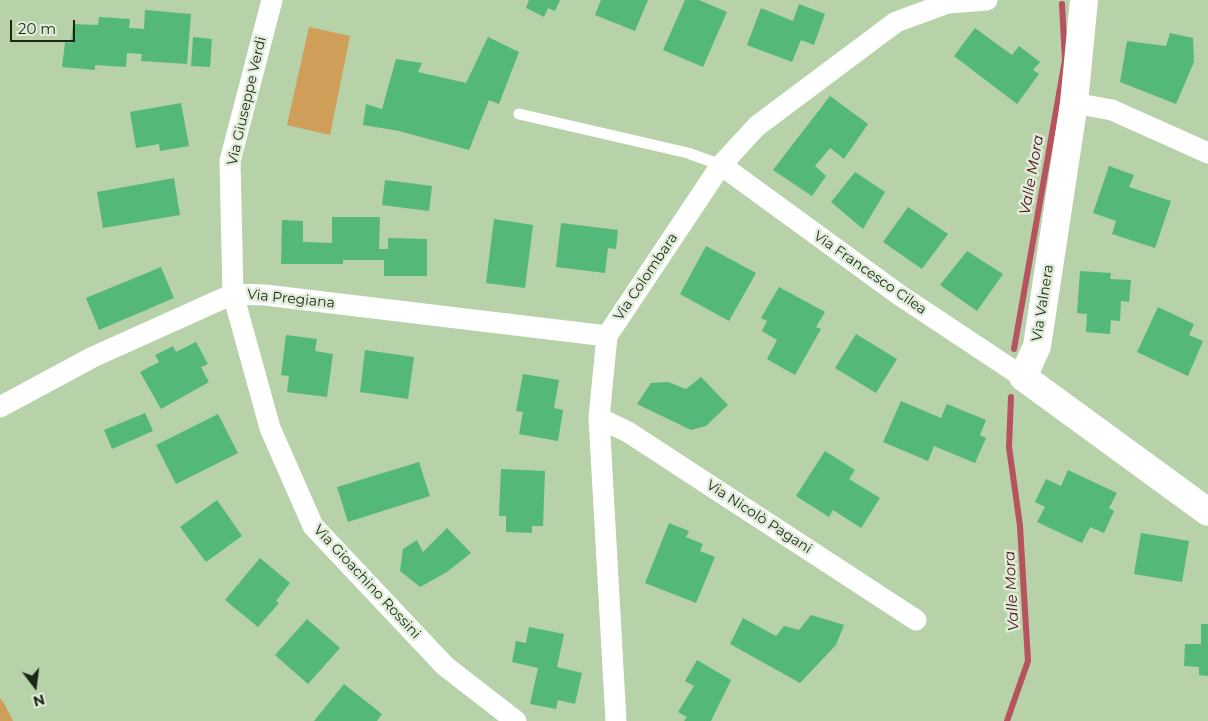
<!DOCTYPE html>
<meta charset="utf-8">
<style>
body{margin:0}
#map{position:relative;width:1208px;height:721px;overflow:hidden;background:#b7d1a9;font-family:Montserrat,sans-serif}
canvas{display:block}
.north{position:absolute;left:10px;top:661px;width:50px;height:50px;-webkit-text-stroke:4px #e0edd9;paint-order:stroke;rotate:165deg;font-size:14px;font-weight:700;line-height:20px;text-align:center;color:#1d2617}
.north::after{content:'';display:block;margin:auto;width:18px;height:22px;background:#1d2617;clip-path:polygon(50% 0,100% 100%,50% 72%,0 100%)}
.scale{position:absolute;left:10px;top:20px;width:65px;height:22px;box-sizing:border-box;border:2px solid #1d2617;border-top:0;padding-left:6px;font-size:15px;line-height:18px;white-space:nowrap;color:#1d2617;-webkit-text-stroke:4px #e0edd9;paint-order:stroke}
</style>
<div id="map">
<canvas width="1208" height="721"></canvas>
<div class="north">N</div>
<div class="scale">20 m</div>
</div>
<script>
const c = document.querySelector('canvas').getContext('2d');
c.lineJoin = 'round';
function fillPath(path, color) { c.fillStyle = color; c.fill(path, 'evenodd'); }
const toPath = rows => new Path2D(rows.map(r => 'M' + r).join(''));
function strokePath(path, color, width, dash) { c.strokeStyle = color; c.lineWidth = width; c.lineCap = dash ? 'butt' : 'round'; c.setLineDash(dash || []); c.stroke(path); }
function label(font, color, halo, rows, align = 'center') {
  c.font = font + ' Montserrat,sans-serif'; c.lineWidth = 5; c.setLineDash([]); c.textBaseline = 'middle'; c.strokeStyle = halo; c.fillStyle = color; for (const [text, x, y, turn = 0] of rows) {
    c.save(); c.translate(x, y); c.rotate((+turn || 0) * Math.PI / 180); c.textAlign = isNaN(turn) ? turn : align; if (halo) c.strokeText(text, 0, 0); c.fillText(text, 0, 0); c.restore();
  }
}
fillPath(toPath([
 [309,27,350,36,330,135,287,125],
 [0,698,4,703,13,721,0,721]
]), '#cf9e58');
strokePath(toPath([
 [1014,349,1065,60,1062,4],
 [1007,721,1028,661,1020,526,1009,447,1011,397]
]), '#b7525f', 6);
fillPath(toPath([
 [529,0,560,0,555,11,548,8,544,17,526,8],
 [601,0,648,0,635,31,595,15],
 [685,0,699,0,727,12,703,67,663,50],
 [799,4,825,14,814,45,801,40,792,62,747,45,761,8,793,21],
 [145,10,191,14,187,64,141,61,142,54,127,53,126,67,95,65,95,70,62,67,65,42,71,43,73,24,98,25,99,17,130,19,129,28,144,29],
 [975,28,1012,55,1019,46,1040,62,1033,70,1039,74,1017,104,954,56],
 [1170,33,1193,38,1194,62,1176,104,1120,82,1127,41,1166,46],
 [193,37,212,39,210,67,191,66],
 [488,37,519,52,499,104,489,100,469,150,399,131,363,125,366,104,382,109,396,59,422,63,418,72,466,83],
 [830,96,868,124,844,159,830,148,815,166,826,176,812,196,773,170],
 [181,103,189,146,160,151,159,144,136,148,130,112],
 [1109,166,1134,175,1129,187,1171,201,1155,248,1112,234,1116,221,1093,213],
 [855,172,885,192,863,229,831,202],
 [174,178,180,215,103,228,97,192],
 [385,180,432,186,429,211,382,205],
 [908,207,948,234,922,269,883,242],
 [332,217,380,217,379,249,388,249,388,238,427,239,427,276,384,276,384,260,343,260,343,264,281,264,282,220,303,221,303,242,332,243],
 [494,219,533,225,525,288,486,283],
 [561,223,618,230,616,249,608,248,605,273,556,267],
 [706,246,756,273,729,321,680,294],
 [967,251,1003,274,977,311,940,285],
 [161,267,174,298,99,330,86,298],
 [1080,271,1111,273,1110,279,1131,280,1129,302,1121,301,1120,321,1111,320,1110,334,1086,332,1087,314,1077,313],
 [779,287,825,312,816,327,821,329,795,375,767,359,777,340,762,331,767,321,761,318],
 [1158,307,1194,324,1189,335,1203,341,1188,376,1137,352],
 [856,334,897,359,876,393,835,368],
 [286,335,317,339,315,351,333,354,327,397,287,392,289,376,281,375],
 [196,342,208,364,201,367,209,382,161,409,140,372,159,362,155,355,173,346,176,352],
 [365,350,414,357,408,399,360,392],
 [523,374,559,380,554,408,563,410,558,441,519,434,523,412,516,411],
 [701,377,728,405,706,426,691,430,637,404,651,383,668,382,686,389],
 [901,401,941,418,947,404,986,420,980,435,986,438,975,463,934,446,928,461,883,442],
 [145,413,153,431,112,449,104,430],
 [218,414,238,453,176,484,156,445],
 [825,451,855,470,849,479,880,498,861,528,833,510,829,517,796,496],
 [419,462,430,496,348,522,337,487],
 [501,469,545,471,543,526,532,526,532,533,506,532,506,516,499,516],
 [1068,470,1117,493,1109,508,1114,511,1104,533,1090,527,1082,543,1037,522,1045,507,1035,502,1046,479,1061,486],
 [217,500,242,536,206,562,180,527],
 [669,523,689,531,686,537,703,544,700,551,715,557,696,603,645,583],
 [447,528,471,553,447,572,420,587,400,571,403,549,417,540,423,552],
 [1141,533,1189,541,1182,582,1134,574],
 [260,558,290,583,276,601,279,603,258,627,225,600],
 [811,615,844,625,836,645,800,683,730,644,743,618,776,636,784,626,799,630],
 [307,619,340,648,308,684,275,655],
 [1201,624,1208,624,1208,676,1199,675,1199,667,1184,666,1185,644,1201,644],
 [529,627,564,634,557,667,582,673,575,704,558,700,556,709,530,704,538,668,512,662,516,641,526,643],
 [697,660,731,680,711,721,684,721,687,717,678,712,694,686,685,681],
 [344,684,382,714,377,721,314,721]
]), '#54b87b');
strokePath(toPath([
 [519,114,688,153,721,165]
]), '#fff', 11);
strokePath(toPath([
 [272,0,230,161,233,294,270,428,313,526,445,666,516,721],
 [1074,103,1112,110,1208,153],
 [721,165,898,294,1023,377],
 [0,407,93,357,233,294,265,295,607,336],
 [599,418,628,432,916,620],
 [616,721,599,418,607,336,721,165,757,126,896,22,948,3,987,0]
]), '#fff', 21);
strokePath(toPath([
 [1084,0,1074,103,1037,346,1023,377,1208,512]
]), '#fff', 28);
label('14px', '#1d2617', '#e0edd9', [
 ["Via Giuseppe Verdi",247,101,-77],
 ["Via Francesco Cilea",870,273,35],
 ["Via Colombara",646,277,-56],
 ["Via Pregiana",291,299,6],
 ["Via Valnera",1043,303,-81],
 ["Via Nicolò Pagani",759,517,33],
 ["Via Gioachino Rossini",367,582,47]
]);
label('italic 15px', '#500e1b', '#e0edd9', [
 ["Valle Mora",1032,175,-80],
 ["Valle Mora",1012,591,-93]
]);
</script>
